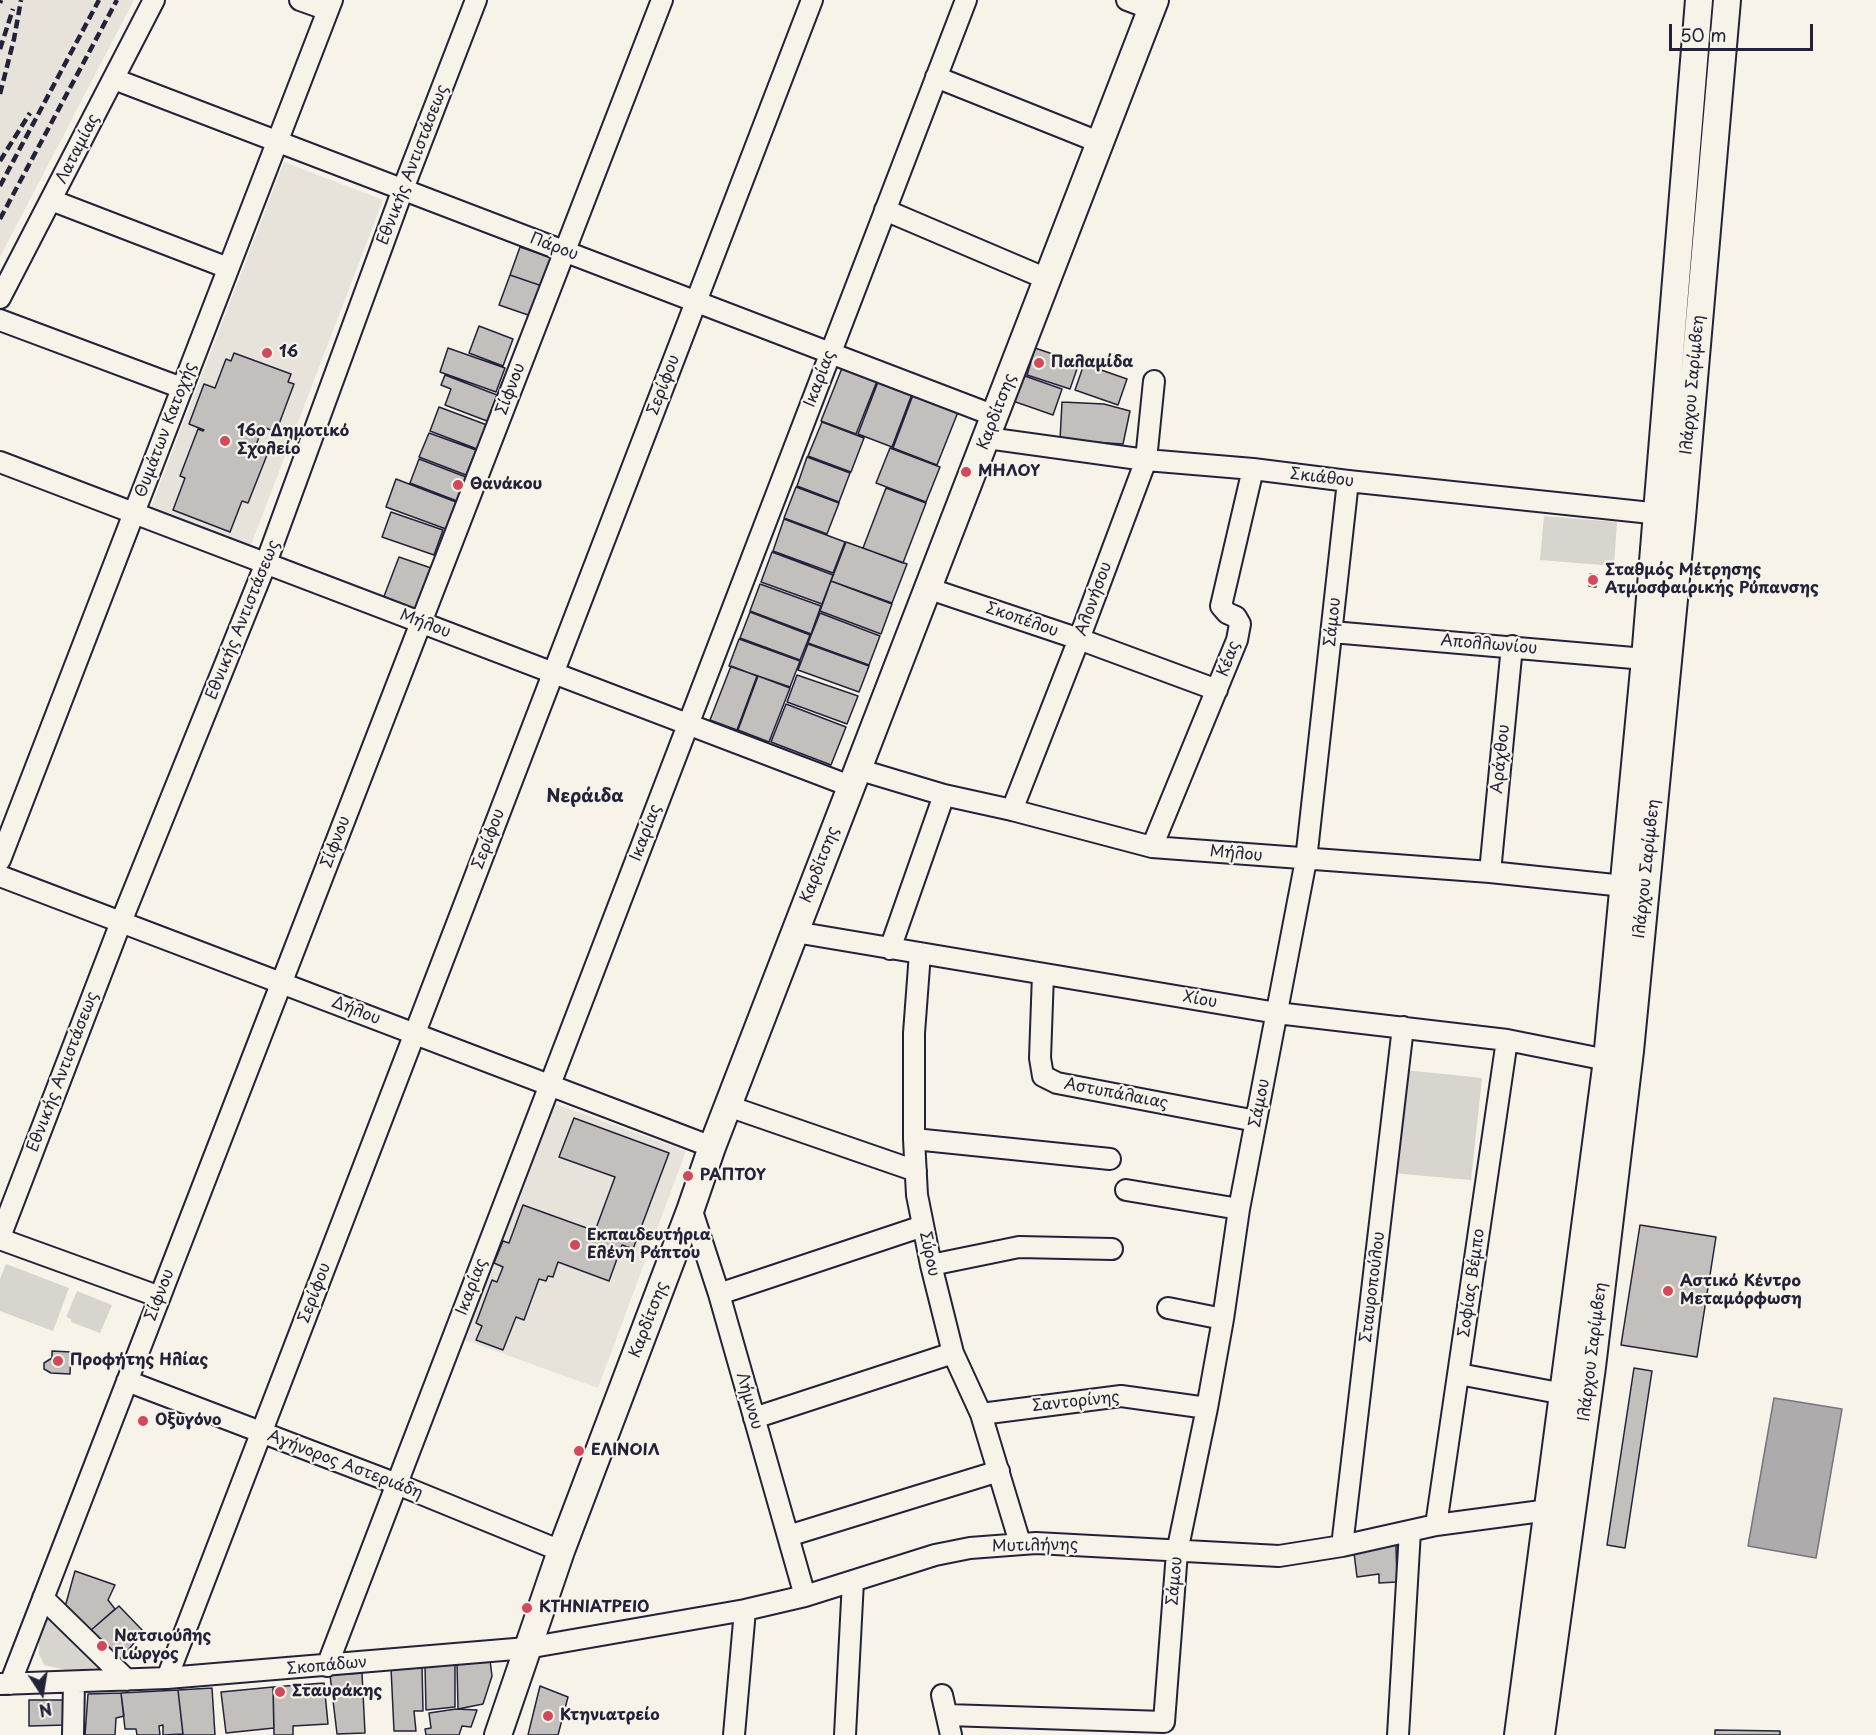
<!DOCTYPE html>
<meta charset="utf-8">
<style>
body{margin:0}
#map{position:relative;width:1876px;height:1735px;overflow:hidden;background:#f7f3e8;font-family:"Playpen Sans",sans-serif}
canvas{display:block}
.north{position:absolute;left:12px;top:1663px;width:60px;height:60px;-webkit-text-stroke:4px #f7f3e8;paint-order:stroke;rotate:168deg;font-size:16px;font-weight:700;line-height:24px;text-align:center;color:#22223b}
.north::after{content:'';display:block;margin:auto;width:21px;height:27px;background:#22223b;clip-path:polygon(50% 0,100% 100%,50% 72%,0 100%)}
.scale{position:absolute;left:1669px;top:24px;width:144px;height:27px;box-sizing:border-box;border:3px solid #22223b;border-top:0;padding-left:8px;font-size:18px;line-height:21px;white-space:nowrap;color:#22223b;-webkit-text-stroke:4px #f7f3e8;paint-order:stroke}
</style>
<div id="map">
<canvas width="1876" height="1735"></canvas>
<div class="north">N</div>
<div class="scale">50 m</div>
</div>
<script>
const c = document.querySelector('canvas').getContext('2d');
c.lineJoin = 'round';
function fillPath(path, color) { c.fillStyle = color; c.fill(path, 'evenodd'); }
const toPath = rows => new Path2D(rows.map(r => 'M' + r).join(''));
function strokePath(path, color, width, dash) { c.strokeStyle = color; c.lineWidth = width; c.lineCap = dash ? 'butt' : 'round'; c.setLineDash(dash || []); c.stroke(path); }
function label(font, color, halo, rows, align = 'center') {
  c.font = font + ' "Playpen Sans",sans-serif'; c.lineWidth = 4.5; c.setLineDash([]); c.textBaseline = 'middle'; c.strokeStyle = halo; c.fillStyle = color; for (const [text, x, y, turn = 0] of rows) {
    c.save(); c.translate(x, y); c.rotate((+turn || 0) * Math.PI / 180); c.textAlign = isNaN(turn) ? turn : align; if (halo) c.strokeText(text, 0, 0); c.fillText(text, 0, 0); c.restore();
  }
}
fillPath(toPath([
 [0,0,134,0,0,257],
 [284,162,383,200,251,545,151,507],
 [553,1103,686,1151,598,1388,465,1340]
]), '#e7e3db');
fillPath(toPath([
 [1544,516,1617,522,1614,566,1540,560],
 [1405,1070,1482,1078,1471,1180,1392,1173],
 [6,1264,69,1288,53,1331,0,1311,0,1279],
 [77,1291,112,1305,100,1333,71,1322,71,1319,66,1317],
 [49,1614,105,1668,66,1670,44,1665,39,1654,39,1640]
]), '#d8d5cf');
const water = toPath([
 [1774,1398,1842,1409,1816,1558,1748,1546,1774,1398]
]);
fillPath(water, '#aeabad');
strokePath(water, '#76747f', 1.5);
const building = toPath([
 [520,247,552,258,542,286,510,275,520,247],
 [510,275,542,286,531,316,499,305,510,275],
 [479,326,513,339,503,366,469,353,479,326],
 [448,348,505,368,496,392,440,372,448,348],
 [1035,348,1079,363,1070,389,1027,375,1035,348],
 [234,353,291,374,288,382,294,384,276,432,263,427,254,450,267,455,248,503,242,501,230,532,173,510,185,478,180,476,198,429,203,431,204,430,189,424,204,384,215,388,226,359,231,361,234,353],
 [1084,364,1127,379,1118,405,1075,390,1084,364],
 [842,368,877,381,856,434,821,421,842,368],
 [1019,374,1062,389,1053,415,1010,400,1019,374],
 [445,375,497,395,487,421,445,405,451,389,441,385,445,375],
 [878,382,912,394,892,447,858,434,878,382],
 [913,395,958,412,937,465,893,448,913,395],
 [1062,402,1104,404,1130,411,1123,444,1060,440,1062,402],
 [439,407,487,425,477,449,430,431,439,407],
 [822,422,864,438,851,472,808,456,822,422],
 [429,433,476,450,466,475,419,457,429,433],
 [890,448,940,467,926,502,876,483,890,448],
 [807,457,850,473,839,502,797,486,807,457],
 [419,459,466,477,457,501,410,483,419,459],
 [396,479,456,502,446,529,386,507,396,479],
 [796,487,839,503,827,534,784,518,796,487],
 [886,488,926,503,903,563,863,548,886,488],
 [391,512,443,530,434,555,382,537,391,512],
 [784,519,845,542,833,573,773,551,784,519],
 [846,542,907,564,892,603,831,581,846,542],
 [772,552,833,575,822,604,761,582,772,552],
 [399,557,431,568,415,610,383,599,399,557],
 [1590,574,1597,575,1596,587,1589,586,1590,574],
 [831,581,892,604,881,634,820,611,831,581],
 [760,584,821,606,811,634,750,611,760,584],
 [750,612,810,635,800,660,740,638,750,612],
 [820,613,880,636,869,665,808,643,820,613],
 [739,639,800,661,790,687,729,666,739,639],
 [808,644,869,666,859,692,798,670,808,644],
 [731,666,757,676,737,730,710,720,731,666],
 [797,675,858,696,847,724,787,702,797,675],
 [758,676,790,688,769,742,738,730,758,676],
 [786,704,846,727,831,765,771,742,786,704],
 [574,1118,669,1153,633,1249,622,1245,609,1281,558,1262,553,1277,548,1276,546,1281,539,1279,524,1320,516,1317,503,1350,476,1340,482,1326,476,1323,492,1280,497,1282,503,1267,494,1263,503,1241,509,1243,523,1205,595,1231,615,1177,559,1157,574,1118],
 [1640,1225,1716,1237,1697,1357,1621,1345,1640,1225],
 [52,1351,71,1352,70,1374,51,1373,44,1369,44,1363,52,1358,52,1351],
 [1634,1368,1652,1371,1625,1548,1607,1545,1634,1368],
 [1396,1544,1397,1582,1379,1583,1379,1574,1357,1577,1354,1553,1396,1544],
 [75,1571,115,1585,108,1600,115,1609,90,1631,65,1607,75,1571],
 [119,1606,144,1632,120,1659,90,1631,119,1606],
 [490,1660,492,1676,483,1704,458,1709,457,1663,490,1660],
 [455,1662,455,1707,426,1710,425,1665,455,1662],
 [422,1665,423,1711,414,1711,416,1731,394,1731,391,1668,422,1665],
 [362,1673,365,1733,337,1734,330,1675,362,1673],
 [324,1683,328,1724,293,1726,293,1735,274,1735,273,1687,324,1683],
 [540,1686,568,1697,558,1735,528,1735,540,1686],
 [273,1687,274,1728,226,1733,221,1692,273,1687],
 [212,1688,215,1735,183,1735,178,1690,212,1688],
 [178,1690,183,1734,163,1735,163,1725,159,1726,160,1735,137,1735,136,1729,125,1729,121,1693,178,1690],
 [121,1693,124,1716,116,1718,115,1735,85,1735,88,1694,121,1693],
 [29,1700,67,1700,66,1725,29,1726,29,1700],
 [456,1709,477,1710,471,1727,462,1726,459,1735,426,1735,425,1729,431,1728,429,1713,456,1709],
 [1715,1730,1780,1731,1780,1735,1715,1735,1715,1730]
]);
fillPath(building, '#c2bfbd');
strokePath(building, '#22223b', 1.5);
const minor = toPath([
 [300,0,328,10],
 [1127,0,1151,9],
 [936,77,1101,143],
 [114,79,995,416],
 [51,200,228,268],
 [885,210,1047,279],
 [0,298,154,0],
 [0,320,182,388],
 [987,438,1146,460,1253,469,1348,481,1670,515],
 [0,462,850,786],
 [927,588,1079,639,1217,690],
 [1332,632,1645,659],
 [857,769,944,795,1012,810,1152,847,1490,872,1624,886],
 [1012,810,1079,639,1146,460,1154,381],
 [1152,847,1237,640,1240,624,1236,617,1227,613,1221,606,1253,469],
 [0,860,332,0],
 [1490,872,1512,646],
 [0,876,712,1147],
 [795,932,1277,1013,1507,1040,1607,1060],
 [890,949,944,795],
 [920,953,914,1033,914,1139,917,1195,931,1265,953,1353,981,1414,1020,1543],
 [1043,974,1040,1058,1043,1076,1057,1083,1256,1121],
 [728,1106,916,1171],
 [914,1139,1110,1159],
 [1126,1190,1239,1209],
 [691,1208,719,1294,805,1596],
 [0,1237,121,922,266,563,403,189,476,0],
 [0,1239,160,1297],
 [931,1265,1019,1247,1112,1249],
 [719,1294,923,1226],
 [1168,1308,1223,1319],
 [1459,1374,1564,1394],
 [127,1381,397,1484,561,1551],
 [981,1414,1121,1396,1207,1408],
 [754,1418,953,1353],
 [1436,1525,1507,1040],
 [788,1536,999,1471],
 [1342,1546,1403,1027],
 [43,1598,127,1680],
 [327,1666,966,0],
 [167,1678,812,0],
 [0,1684,167,1678,527,1648,745,1610,805,1596,935,1555,970,1548,1036,1543,1279,1556,1342,1546,1436,1525,1549,1510],
 [10,1684,662,0],
 [942,1695,951,1735],
 [947,1715,1164,1722,1177,1552,1207,1408,1223,1319,1239,1209,1306,860,1348,481],
 [73,1735,74,1682],
 [734,1735,745,1610],
 [845,1735,853,1581],
 [1398,1735,1410,1531]
]);
const major = toPath([
 [498,1735,561,1551,691,1208,712,1147,1155,0],
 [1518,1735,1607,1060,1645,659,1699,0],
 [1541,1735,1592,1367,1630,1051,1682,517,1727,0]
]);
strokePath(minor, '#22223b', 24);
strokePath(major, '#22223b', 30);
strokePath(minor, '#f7f3e8', 20);
strokePath(major, '#f7f3e8', 26);
strokePath(toPath([
 [0,3,1,0],
 [0,49,13,9],
 [0,94,14,39,21,0],
 [0,161,30,113],
 [0,186,99,0],
 [0,219,117,0]
]), '#22223b', 4.5, [9, 4.5]);
for (const [x, y, r, color] of [
 [267,353,6,"#d1495b"],
 [1039,363,6,"#d1495b"],
 [225,441,6,"#d1495b"],
 [966,472,6,"#d1495b"],
 [458,485,6,"#d1495b"],
 [1593,580,6,"#d1495b"],
 [688,1176,6,"#d1495b"],
 [575,1245,6,"#d1495b"],
 [1668,1291,6,"#d1495b"],
 [58,1361,6,"#d1495b"],
 [143,1421,6,"#d1495b"],
 [579,1451,6,"#d1495b"],
 [527,1608,6,"#d1495b"],
 [102,1646,6,"#d1495b"],
 [280,1692,6,"#d1495b"],
 [548,1716,6,"#d1495b"]
]) { const dot = new Path2D(); dot.arc(x, y, r, 0, 2 * Math.PI); c.fillStyle = color; c.fill(dot); strokePath(dot, '#f7f3e8', 2); }
label('16px', '#22223b', '#f7f3e8', [
 ["Λαταμίας",78,149,-63],
 ["Εθνικής Αντιστάσεως",413,165,-69],
 ["Πάρου",554,247,21],
 ["Ικαρίας",820,379,-69],
 ["Σερίφου",664,385,-69],
 ["Ιλάρχου Σαρίμβεη",1693,385,-85],
 ["Σίφνου",511,389,-69],
 ["Καρδίτσης",997,412,-69],
 ["Θυμάτων Κατοχής",166,430,-69],
 ["Σκιάθου",1322,478,7],
 ["Αλονήσου",1094,599,-70],
 ["Εθνικής Αντιστάσεως",243,620,-68],
 ["Σκοπέλου",1022,620,19],
 ["Σάμου",1333,622,-84],
 ["Μήλου",425,624,21],
 ["Απολλωνίου",1489,645,5],
 ["Κέας",1229,659,-70],
 ["Αράχθου",1501,759,-84],
 ["Ικαρίας",646,833,-69],
 ["Σερίφου",489,839,-69],
 ["Σίφνου",336,842,-69],
 ["Μήλου",1236,854,5],
 ["Καρδίτσης",820,865,-69],
 ["Ιλάρχου Σαρίμβεη",1647,869,-84],
 ["Χίου",1200,1000,10],
 ["Δήλου",356,1011,21],
 ["Εθνικής Αντιστάσεως",63,1072,-69],
 ["Αστυπάλαιας",1116,1094,11],
 ["Σάμου",1260,1103,-79],
 ["Σύρου",929,1254,78],
 ["Σοφίας Βέμπο",1472,1283,-82],
 ["Ικαρίας",472,1287,-69],
 ["Σταυροπούλου",1373,1287,-83],
 ["Σερίφου",315,1293,-69],
 ["Σίφνου",160,1295,-69],
 ["Καρδίτσης",649,1320,-69],
 ["Ιλάρχου Σαρίμβεη",1593,1352,-83],
 ["Λήμνου",749,1401,74],
 ["Σαντορίνης",1076,1402,-6],
 ["Αγήνορος Αστεριάδη",345,1465,21],
 ["Μυτιλήνης",1035,1546,-1],
 ["Σάμου",1175,1581,-85],
 ["Σκοπάδων",327,1666,-5]
]);
label('bold 16px', '#22223b', '#f7f3e8', [
 ["16",279,353],
 ["Παλαμίδα",1051,363],
 ["16o Δημοτικό",237,432],
 ["Σχολείο",237,450],
 ["ΜΗΛΟΥ",978,472],
 ["Θανάκου",470,485],
 ["Σταθμός Μέτρησης",1605,571],
 ["Ατμοσφαιρικής Ρύπανσης",1605,589],
 ["ΡΑΠΤΟΥ",700,1176],
 ["Εκπαιδευτήρια",587,1236],
 ["Ελένη Ράπτου",587,1254],
 ["Αστικό Κέντρο",1680,1282],
 ["Μεταμόρφωση",1680,1300],
 ["Προφήτης Ηλίας",70,1361],
 ["Οξυγόνο",155,1421],
 ["ΕΛΙΝΟΙΛ",591,1451],
 ["ΚΤΗΝΙΑΤΡΕΙΟ",539,1608],
 ["Νατσιούλης",114,1637],
 ["Γιώργος",114,1655],
 ["Σταυράκης",292,1692],
 ["Κτηνιατρείο",560,1716]
], 'left');
label('bold 18px', '#22223b', '#f7f3e8', [
 ["Νεράιδα",585,797]
]);
</script>
